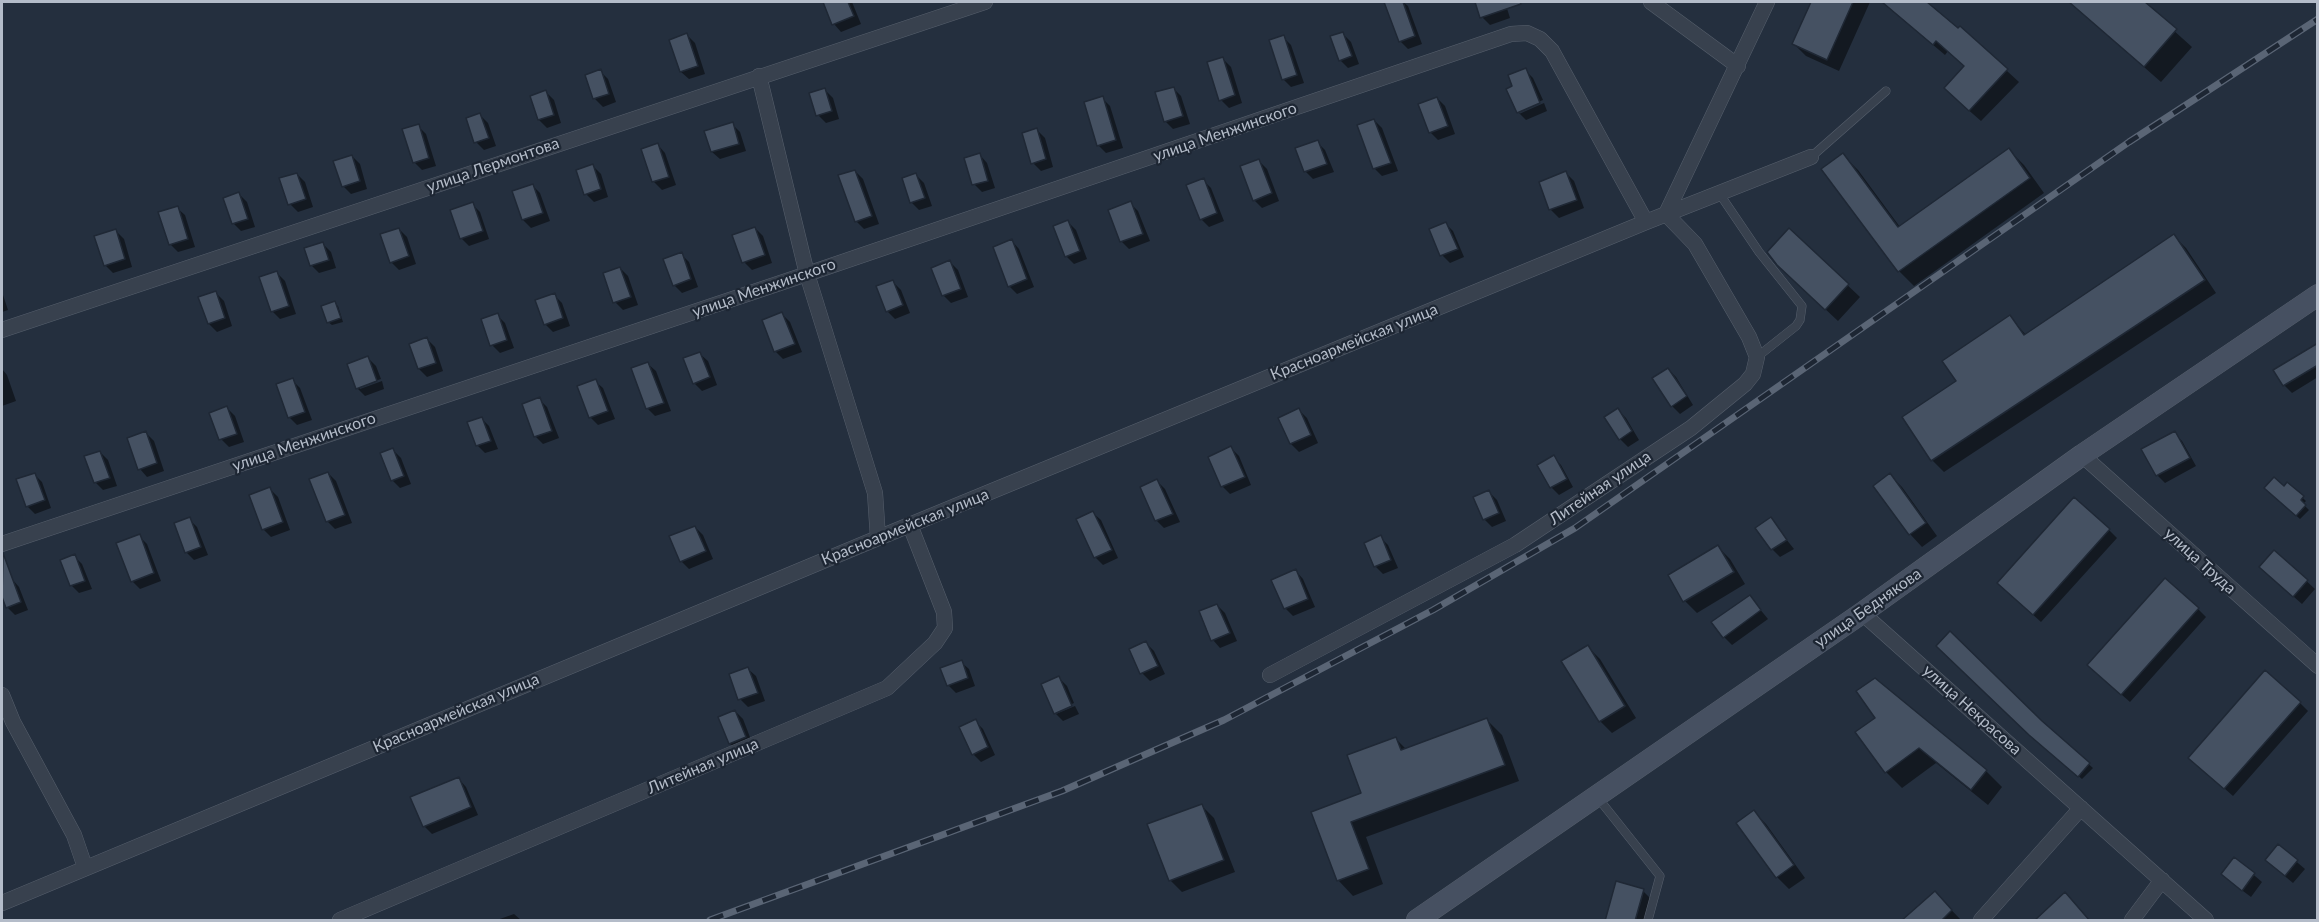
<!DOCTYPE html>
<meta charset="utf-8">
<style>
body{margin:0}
#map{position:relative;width:2319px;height:922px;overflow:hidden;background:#242f3e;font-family:Lato,sans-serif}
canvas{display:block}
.frame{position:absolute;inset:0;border:3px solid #b4bcc9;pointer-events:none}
</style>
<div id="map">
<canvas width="2319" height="922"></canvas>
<div class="frame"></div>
</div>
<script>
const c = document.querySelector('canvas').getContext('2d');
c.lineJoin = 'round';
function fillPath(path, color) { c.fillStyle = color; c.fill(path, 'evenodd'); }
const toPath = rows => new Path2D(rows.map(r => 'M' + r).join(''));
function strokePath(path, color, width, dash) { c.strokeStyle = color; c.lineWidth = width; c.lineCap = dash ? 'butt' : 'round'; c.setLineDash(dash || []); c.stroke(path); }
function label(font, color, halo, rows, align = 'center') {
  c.font = font + ' Lato,sans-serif'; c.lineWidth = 4.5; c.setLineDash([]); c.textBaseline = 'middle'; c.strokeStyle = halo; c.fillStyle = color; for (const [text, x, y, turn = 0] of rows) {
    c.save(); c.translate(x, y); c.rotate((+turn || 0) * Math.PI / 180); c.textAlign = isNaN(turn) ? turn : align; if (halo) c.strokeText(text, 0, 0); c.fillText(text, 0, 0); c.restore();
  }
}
fillPath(toPath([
 [825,2,852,2,861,24,841,32,834,24],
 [1392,2,1403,2,1408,6,1422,44,1408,49,1400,41,1387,3],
 [1476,2,1505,2,1510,18,1490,25,1482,17],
 [1813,2,1870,2,1839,71,1806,56,1794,44],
 [1891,2,1925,2,1958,30,1960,28,2019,82,1981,121,1957,100,1965,67,1948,51,1945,55,1900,17,1888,5],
 [2070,2,2142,2,2192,47,2161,82],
 [1343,34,1351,42,1359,64,1348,68,1340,60],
 [687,35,695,43,705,74,689,79,681,72],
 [1283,37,1291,45,1304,83,1291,87,1283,79],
 [1223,59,1231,67,1242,103,1229,108,1221,100],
 [1525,70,1533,78,1543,100,1519,110,1519,114,1544,103,1547,111,1526,120,1518,112,1514,87],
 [600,71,608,79,616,102,603,107,595,99,587,76],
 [1173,88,1181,96,1190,124,1173,129,1165,121],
 [825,90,833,98,839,119,826,123,818,115],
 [546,92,554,100,561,123,547,128,539,120],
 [1102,98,1110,106,1123,148,1106,153,1098,145],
 [1437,98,1445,106,1455,134,1438,140,1430,132],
 [480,115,488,123,496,146,484,150,476,142],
 [1374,120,1382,128,1398,171,1382,176,1375,169,1359,126],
 [732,124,740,132,746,151,720,159,712,152],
 [418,126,426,134,436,166,422,170,414,162],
 [1037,130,1045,138,1053,167,1041,171,1033,163],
 [1317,142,1325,150,1334,172,1313,179,1305,171],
 [658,145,665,153,676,185,662,190,654,182,643,150],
 [2009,150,2024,165,2044,193,1914,286,1899,271,1843,155,1858,170,1900,227],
 [980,155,987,163,995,188,982,192,974,184],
 [352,156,360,164,367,189,351,194,343,186],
 [1259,161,1267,169,1279,201,1262,208,1254,200],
 [593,166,601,174,608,197,594,202,586,194],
 [855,171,863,179,879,224,864,229,856,221],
 [1566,173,1574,181,1584,208,1559,218,1551,210,1541,183],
 [297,174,305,182,313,207,298,212,290,204],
 [916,175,924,183,932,206,919,210,911,202],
 [1203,180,1211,188,1224,221,1209,227,1201,219],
 [532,185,540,193,550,221,531,228,523,220],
 [239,194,247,202,255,227,241,231,233,223],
 [1130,203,1138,211,1150,241,1129,249,1121,241],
 [472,204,480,212,489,239,469,246,461,238],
 [177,208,185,215,195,247,178,252,170,244],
 [1068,222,1076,230,1087,259,1074,264,1066,256],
 [1445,223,1453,231,1464,257,1450,263,1442,255,1431,230],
 [755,228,763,236,772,263,752,270,744,262,734,236],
 [399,229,407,237,416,264,399,270,391,262],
 [1789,230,1860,297,1838,321,1791,277],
 [116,231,124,239,132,267,113,273,105,265],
 [2174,236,2186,248,2216,293,1944,472,1932,460,1958,381,2010,317,2026,335],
 [1012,241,1019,249,1034,287,1017,294,1009,286],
 [323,244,331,252,336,268,319,273,311,265],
 [681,254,689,262,698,287,682,293,674,285],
 [950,262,958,270,968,297,951,303,943,295],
 [620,268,628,276,638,305,623,310,615,302],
 [277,273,285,281,296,314,280,319,272,311],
 [893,282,901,290,910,313,895,319,887,311],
 [2,292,8,310,2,312],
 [216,293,224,301,232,326,217,332,209,324],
 [554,295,562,303,570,326,553,332,545,324],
 [334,303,338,306,343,322,332,325,328,322],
 [782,314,790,322,802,352,783,359,775,351],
 [497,315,505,323,514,348,500,353,492,345,483,320],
 [427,339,435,347,443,371,427,377,419,369,411,344],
 [2318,351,2318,377,2292,393,2284,385],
 [700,354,708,361,717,385,702,391,694,383],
 [368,358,376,366,381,379,360,386,360,389,382,381,384,389,365,396,357,388],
 [648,364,656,371,671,411,655,416,647,408],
 [2,369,7,375,16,401,2,406],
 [1668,369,1676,377,1693,405,1680,414,1672,406],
 [292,380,300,388,312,420,297,425,289,417],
 [595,381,603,388,615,419,598,425,590,417],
 [539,399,547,407,559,438,543,444,535,436],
 [227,408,235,416,244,442,229,447,221,439],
 [1299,410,1307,418,1318,443,1299,452,1291,444,1280,419],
 [1618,410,1626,418,1639,440,1628,447,1620,439],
 [481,418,489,426,498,449,485,453,477,445],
 [146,433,154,441,164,471,147,477,140,469],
 [2174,433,2182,441,2196,466,2165,483,2157,475],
 [1231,448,1239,456,1251,485,1230,494,1222,486,1210,457],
 [393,450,401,458,411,484,400,488,392,480],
 [100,452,108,460,117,486,103,490,95,482],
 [1553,457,1561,465,1573,487,1559,495,1551,487],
 [328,473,336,481,352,523,335,529,327,521],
 [35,475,42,482,51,508,35,514,27,506],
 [1890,475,1902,487,1937,536,1922,547,1910,534,1875,486],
 [1157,481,1165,489,1180,522,1164,528,1157,521,1142,488],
 [2288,484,2306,501,2303,504,2309,510,2300,519,2266,488,2284,488],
 [270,489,278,497,290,530,271,537,263,529],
 [1489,492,1497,500,1506,521,1492,527,1484,519],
 [1093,513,1101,520,1118,558,1103,565,1095,557],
 [189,519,197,527,208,555,194,560,186,552],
 [1770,519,1794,549,1780,557,1772,549],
 [695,527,703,535,713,559,689,569,681,561],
 [2109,530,2117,538,2041,622,2007,591],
 [139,536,147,544,161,581,140,589,132,581],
 [1380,537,1388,545,1398,568,1383,574,1375,566,1366,543],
 [1718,547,1730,559,1745,584,1697,613,1685,601],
 [2275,552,2315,589,2302,604,2269,575],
 [74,556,82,564,92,589,79,593,71,585],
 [1296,571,1303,579,1315,607,1293,616,1285,608],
 [12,579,19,587,28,610,15,615,7,607,2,592,2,583],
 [1750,597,1768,619,1732,645,1724,637],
 [1217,605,1225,613,1237,641,1220,648,1213,640],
 [2198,609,2206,617,2130,702,2097,673],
 [1146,643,1154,651,1165,674,1150,681,1142,673],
 [1588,647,1600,659,1636,718,1612,733,1600,721],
 [961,662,969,669,975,686,956,693,948,685],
 [748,669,756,676,765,701,748,707,740,699],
 [1059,678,1067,686,1074,703,1056,711,1056,714,1075,706,1079,714,1063,721,1055,713],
 [1875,680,1986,771,2002,787,1988,805,1936,763,1902,788,1886,772,1878,718],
 [2300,703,2308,711,2233,796,2198,765],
 [735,711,743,719,753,745,738,752,730,744,720,718],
 [1487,720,1502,735,1519,781,1366,837,1383,884,1353,896,1338,880,1313,813,1363,794,1396,739,1407,750],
 [975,721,983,729,995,755,981,762,973,754],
 [2041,722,2093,768,2082,779,2034,738],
 [459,779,466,787,478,815,432,834,424,826],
 [1201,805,1214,818,1235,872,1182,892,1170,880],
 [1754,812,1766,824,1805,878,1789,889,1777,877],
 [2278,846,2305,869,2293,883,2275,868],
 [2235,859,2262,882,2251,897,2231,882],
 [1643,891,1651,899,1645,920,1606,920],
 [1935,893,1961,920,1903,920],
 [514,914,521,920,497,920]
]), '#0007');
const building = toPath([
 [823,2,848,2,854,16,832,25,823,2],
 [1384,2,1403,2,1415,36,1399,42,1384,2],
 [1475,2,1520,2,1521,4,1480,18,1475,2],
 [1811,2,1853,2,1827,60,1792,44,1811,2],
 [1882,2,1927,2,1958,28,1960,26,2008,69,1969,111,1944,88,1964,66,1936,41,1933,45,1882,2],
 [2069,2,2145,2,2177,29,2144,67,2069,2],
 [1343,32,1352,56,1339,61,1330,36,1343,32],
 [687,33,698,66,680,72,669,40,687,33],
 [1284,35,1297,75,1282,80,1269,40,1284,35],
 [1223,57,1235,95,1219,101,1207,62,1223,57],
 [1526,68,1540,103,1517,113,1506,89,1512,86,1508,75,1526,68],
 [601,69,609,94,593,99,585,75,601,69],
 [1174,87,1183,116,1164,122,1155,92,1174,87],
 [825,88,832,111,816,116,809,93,825,88],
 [546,90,554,115,538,120,530,96,546,90],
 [1103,96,1116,140,1097,146,1084,102,1103,96],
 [1437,97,1448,126,1429,133,1418,104,1437,97],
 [480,113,489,138,474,143,466,118,480,113],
 [1374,119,1391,163,1373,169,1357,125,1374,119],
 [733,122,739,144,711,152,704,131,733,122],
 [419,124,429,158,413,163,402,129,419,124],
 [1037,128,1046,159,1031,164,1022,133,1037,128],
 [1318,140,1327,164,1304,172,1295,148,1318,140],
 [658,143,669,177,652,182,641,149,658,143],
 [2009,148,2030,178,1898,272,1821,169,1843,153,1898,227,2009,148],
 [980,153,988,181,972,185,964,158,980,153],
 [352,155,360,181,342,187,333,161,352,155],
 [1259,159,1272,193,1253,201,1240,166,1259,159],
 [593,164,601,189,584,195,576,170,593,164],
 [855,170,872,216,855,222,838,175,855,170],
 [1566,171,1577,200,1549,210,1539,182,1566,171],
 [297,173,306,199,288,205,279,178,297,173],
 [916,173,925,198,910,203,902,178,916,173],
 [1204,178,1217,213,1200,220,1186,185,1204,178],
 [533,184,543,213,522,220,512,191,533,184],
 [239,192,248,219,232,224,223,198,239,192],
 [1131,201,1143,234,1120,242,1108,210,1131,201],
 [473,202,483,231,460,239,450,210,473,202],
 [178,206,188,239,169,245,158,212,178,206],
 [1068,220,1080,251,1065,257,1053,226,1068,220],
 [1446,222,1458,249,1440,256,1429,229,1446,222],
 [755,227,765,255,742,263,732,235,755,227],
 [399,228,409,256,390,263,380,234,399,228],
 [1789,228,1849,284,1825,310,1777,265,1767,252,1789,228],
 [116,229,125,259,104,266,94,236,116,229],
 [2174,234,2205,280,1931,461,1902,417,1956,381,1942,361,2010,315,2024,335,2174,234],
 [1012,239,1027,279,1008,287,993,247,1012,239],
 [323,242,329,260,310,266,304,248,323,242],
 [682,252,691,279,673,286,663,259,682,252],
 [950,260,961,289,942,296,931,268,950,260],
 [620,267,631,297,613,303,603,273,620,267],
 [277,271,289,306,271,312,259,277,277,271],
 [893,280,903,305,886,312,876,286,893,280],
 [216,291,225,318,208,324,198,297,216,291],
 [555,293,563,318,544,325,535,300,555,293],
 [335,301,341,318,327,323,321,306,335,301],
 [782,312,795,344,774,352,762,320,782,312],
 [498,313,507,340,490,346,481,319,498,313],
 [427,337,436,363,418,369,409,344,427,337],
 [2318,343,2318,365,2283,386,2273,370,2318,343],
 [700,352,710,377,693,384,683,358,700,352],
 [368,356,377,381,356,389,347,364,368,356],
 [648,362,664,403,646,409,631,368,648,362],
 [1668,368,1687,396,1671,407,1652,378,1668,368],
 [293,378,305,412,288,418,276,384,293,378],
 [596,379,608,411,589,418,577,386,596,379],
 [540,397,552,431,534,437,522,404,540,397],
 [227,406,237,434,219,440,209,413,227,406],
 [1299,408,1311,435,1290,444,1278,418,1299,408],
 [1618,408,1632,431,1619,440,1604,417,1618,408],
 [482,417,491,441,476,446,467,422,482,417],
 [146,431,157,463,138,470,127,438,146,431],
 [2175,431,2190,458,2156,476,2141,449,2175,431],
 [1231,446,1245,477,1221,487,1208,457,1231,446],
 [393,448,404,476,391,481,380,453,393,448],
 [100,451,110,478,94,483,84,456,100,451],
 [1554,455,1567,479,1550,488,1537,465,1554,455],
 [328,472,345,515,326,522,309,479,328,472],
 [35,473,45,500,26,507,16,479,35,473],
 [1890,473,1926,523,1909,535,1873,486,1890,473],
 [2274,477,2284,486,2287,482,2304,496,2301,500,2306,505,2296,516,2264,488,2274,477],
 [1157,479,1173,514,1155,521,1140,487,1157,479],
 [270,487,283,522,262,530,249,495,270,487],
 [1489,490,1499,513,1483,520,1473,497,1489,490],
 [2074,497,2110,529,2033,615,1997,583,2074,497],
 [1093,511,1112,550,1094,558,1076,519,1093,511],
 [190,517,201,547,185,553,174,523,190,517],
 [1771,517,1787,540,1771,550,1755,528,1771,517],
 [695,526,706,551,680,562,669,536,695,526],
 [140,534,154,573,131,582,116,543,140,534],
 [1381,535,1391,560,1374,567,1364,543,1381,535],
 [1718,545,1734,572,1683,602,1668,575,1718,545],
 [2274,550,2308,580,2293,597,2259,567,2274,550],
 [3,553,21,602,6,608,2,597,3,553],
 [75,554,85,581,70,586,60,560,75,554],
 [1296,569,1308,599,1284,609,1271,580,1296,569],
 [2165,578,2199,608,2121,695,2087,665,2165,578],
 [1750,595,1761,610,1723,638,1711,622,1750,595],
 [1217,604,1230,633,1211,641,1199,611,1217,604],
 [1950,631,2042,721,2090,763,2078,777,2029,735,1936,646,1950,631],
 [1146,641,1158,666,1140,674,1129,649,1146,641],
 [1588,645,1625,706,1599,722,1561,661,1588,645],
 [962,660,968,678,947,686,940,668,962,660],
 [748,667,758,693,738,700,729,674,748,667],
 [2265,670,2301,702,2224,789,2188,758,2265,670],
 [1059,676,1072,706,1054,714,1041,684,1059,676],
 [1875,678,1987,770,1971,790,1919,748,1885,773,1855,732,1875,718,1856,691,1875,678],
 [735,710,746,737,729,744,718,717,735,710],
 [1487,718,1505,765,1351,822,1369,869,1337,881,1311,812,1361,793,1347,755,1396,737,1401,750,1487,718],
 [976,719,988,747,972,755,959,727,976,719],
 [459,777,471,807,423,827,410,797,459,777],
 [1202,804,1224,860,1169,881,1147,824,1202,804],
 [1754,810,1794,865,1776,878,1736,823,1754,810],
 [2278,844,2298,860,2285,876,2265,860,2278,844],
 [2234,857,2255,873,2242,891,2221,874,2234,857],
 [1616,881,1644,889,1635,921,1605,921,1616,881],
 [1935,891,1952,910,1941,921,1901,921,1935,891],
 [2065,892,2090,921,2034,921,2065,892]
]);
fillPath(building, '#455162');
strokePath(building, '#1f2835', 1.5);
const lane = toPath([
 [1811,157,1886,91],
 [1719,193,1759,252,1802,306,1800,320,1796,326,1757,357],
 [1598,798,1660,876,1648,920]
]);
const street = toPath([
 [1651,2,1738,66],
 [759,76,807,274,875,493,878,538],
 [2,330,985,2],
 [2082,455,2318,666],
 [2,544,807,274,1511,34,1527,33,1540,39,1552,51,1646,222],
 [1862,613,2206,920],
 [1270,675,1515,545,1691,428,1745,384,1753,374,1757,357,1749,337,1695,244,1666,214,1767,2],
 [2,695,13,722,74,835,85,867],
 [2,903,878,538,1646,222,1811,157],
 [340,920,887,688,935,643,945,628,944,612,910,525],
 [1981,920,2081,808],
 [2132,920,2162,880]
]);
const secondary = toPath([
 [1417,920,1862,613,2082,455,2318,295]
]);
strokePath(lane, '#565f6c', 9);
strokePath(street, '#565f6c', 16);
strokePath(secondary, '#565f6c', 22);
strokePath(lane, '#38414e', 8);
strokePath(street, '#38414e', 15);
strokePath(secondary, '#465061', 21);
const rail = toPath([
 [710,920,1062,791,1224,720,1433,610,1575,528,2129,142,2318,19]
]);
strokePath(rail, '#5a6575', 7);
strokePath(rail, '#1d2633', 4.5, [14]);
label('16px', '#b4bcc9', '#1d2633', [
 ["улица Менжинского",1225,132,-19],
 ["улица Лермонтова",493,165,-19],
 ["улица Менжинского",764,288,-19],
 ["Красноармейская улица",1354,342,-22],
 ["улица Менжинского",304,442,-19],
 ["Литейная улица",1600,488,-34],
 ["Красноармейская улица",905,527,-22],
 ["улица Труда",2200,561,42],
 ["улица Беднякова",1868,608,-35],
 ["улица Некрасова",1972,710,42],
 ["Красноармейская улица",456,713,-23],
 ["Литейная улица",703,766,-23]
]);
</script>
